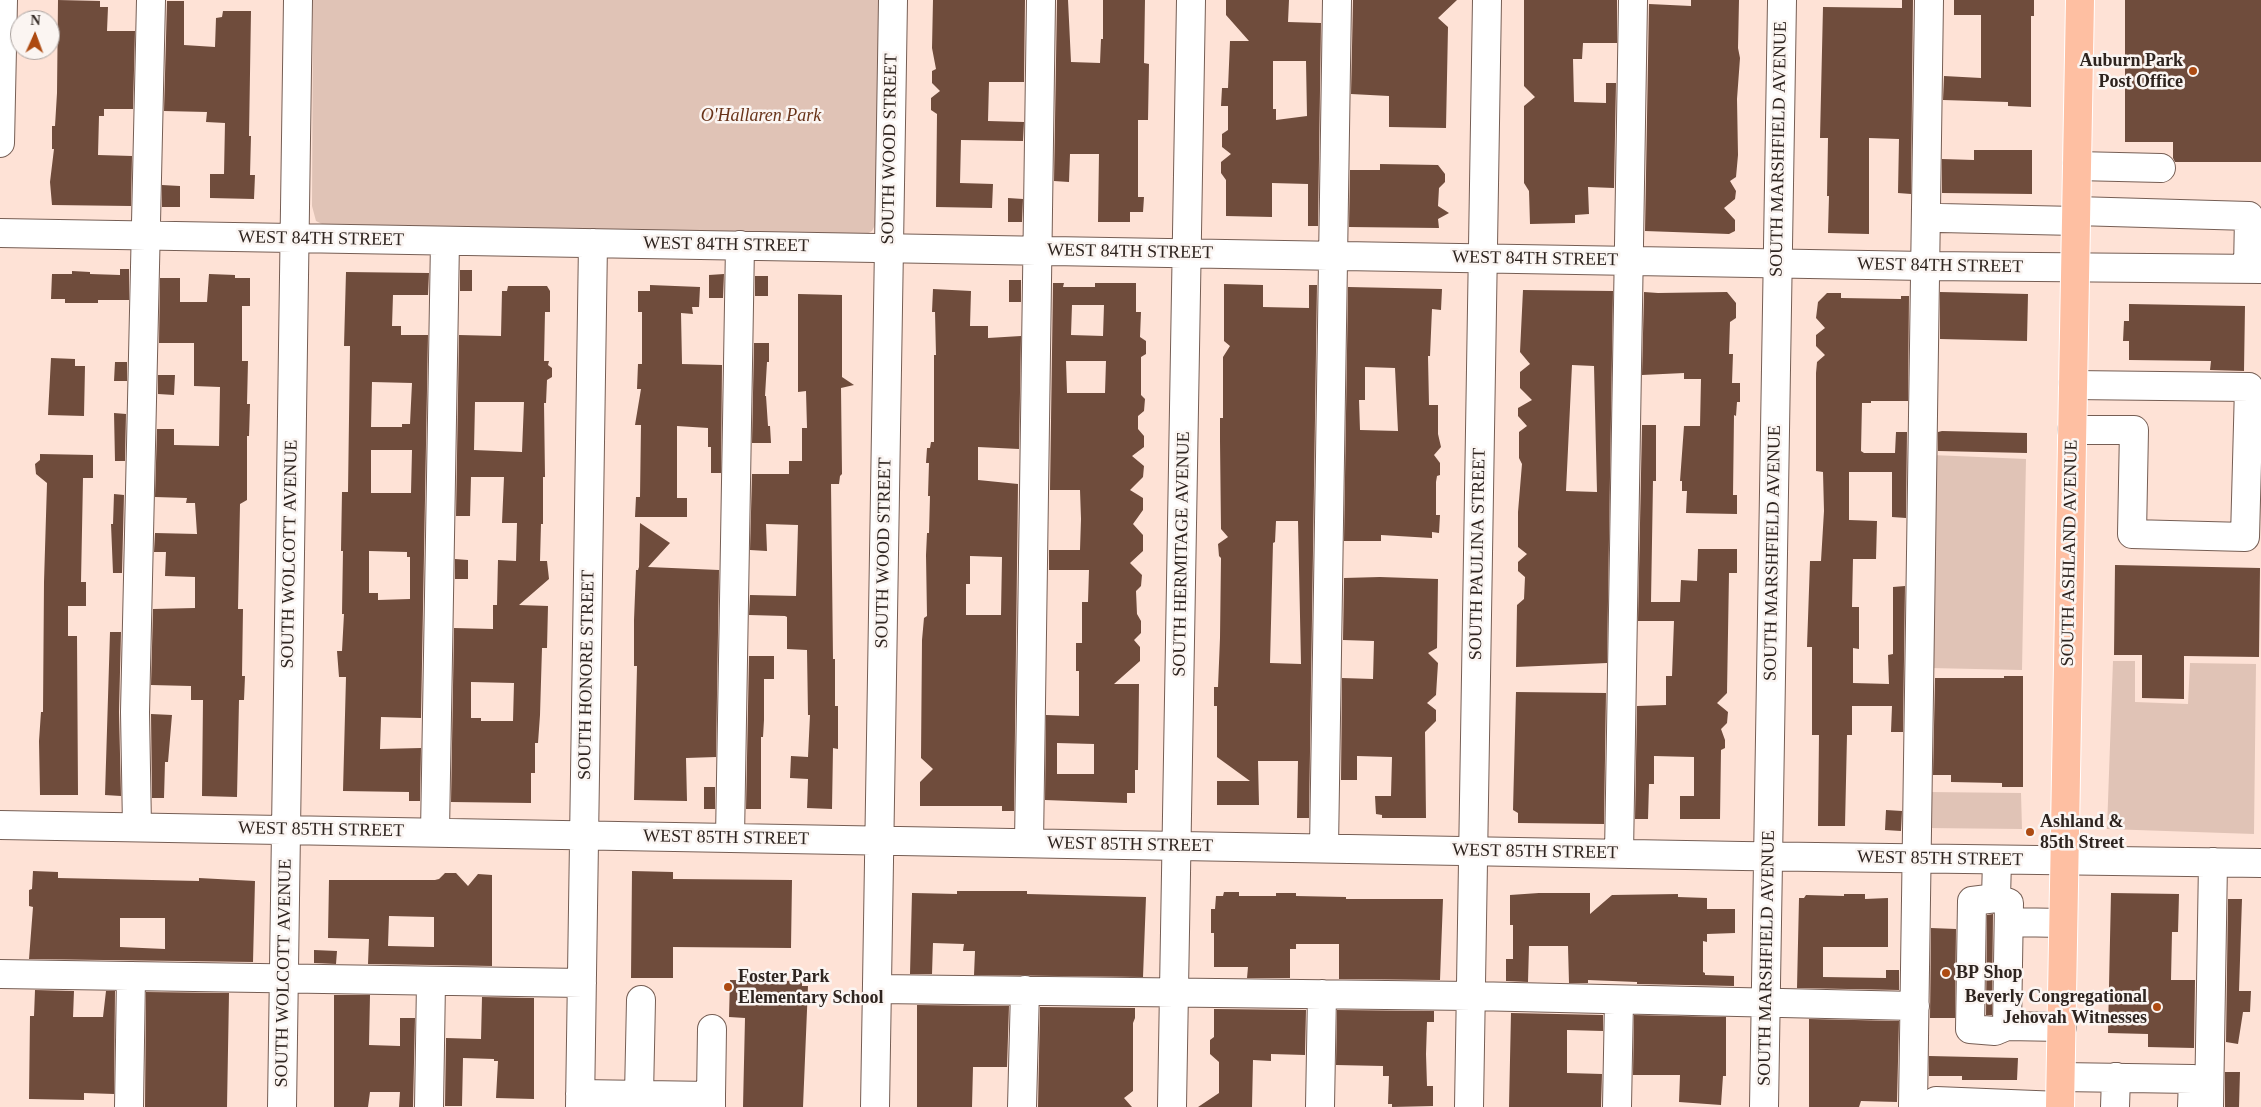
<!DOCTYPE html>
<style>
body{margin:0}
#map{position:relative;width:2261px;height:1107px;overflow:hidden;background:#fee2d6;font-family:"Times New Roman",serif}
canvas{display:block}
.north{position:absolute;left:10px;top:10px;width:50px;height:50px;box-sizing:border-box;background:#fbf5f2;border:1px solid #a9a19e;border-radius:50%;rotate:2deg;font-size:14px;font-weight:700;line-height:20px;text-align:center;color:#2e241f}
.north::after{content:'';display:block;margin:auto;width:18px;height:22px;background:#ad4a11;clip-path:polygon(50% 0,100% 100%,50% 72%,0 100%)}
</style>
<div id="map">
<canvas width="2261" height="1107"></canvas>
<div class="north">N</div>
</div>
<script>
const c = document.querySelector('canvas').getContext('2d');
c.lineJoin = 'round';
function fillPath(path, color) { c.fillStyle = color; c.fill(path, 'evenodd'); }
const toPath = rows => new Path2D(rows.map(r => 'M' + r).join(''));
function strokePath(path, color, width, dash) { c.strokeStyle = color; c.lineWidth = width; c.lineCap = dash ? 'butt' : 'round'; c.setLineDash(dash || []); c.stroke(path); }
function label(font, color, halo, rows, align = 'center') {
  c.font = font + ' "Times New Roman",serif'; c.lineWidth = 5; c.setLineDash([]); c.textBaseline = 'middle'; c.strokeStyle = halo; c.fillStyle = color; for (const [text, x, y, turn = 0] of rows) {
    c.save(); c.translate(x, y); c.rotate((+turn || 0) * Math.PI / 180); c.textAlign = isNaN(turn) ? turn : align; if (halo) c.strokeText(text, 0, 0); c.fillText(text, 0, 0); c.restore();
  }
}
fillPath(toPath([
 [313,0,880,0,875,225,872,231,867,234,856,235,322,224,316,221,312,206],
 [1932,455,2026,459,2022,670,1930,668],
 [2113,661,2135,661,2135,702,2188,704,2190,663,2256,664,2254,834,2107,829],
 [1928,792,2021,793,2022,829,1926,828]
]), '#e0c3b6');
fillPath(toPath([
 [58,0,100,1,100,7,108,7,107,31,135,31,133,109,104,109,104,116,99,116,98,155,132,156,131,206,52,205,50,182,54,149,52,149,52,126,55,126,57,93],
 [933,0,1025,0,1024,82,989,82,988,121,1024,122,1023,141,961,140,960,183,993,184,992,208,936,207,937,114,931,110,931,98,940,91,932,83,932,71,936,69,932,48],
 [1057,0,1068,0,1071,62,1100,63,1101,39,1103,39,1103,0,1145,0,1144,63,1149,64,1148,120,1138,120,1138,197,1144,197,1143,212,1130,212,1130,222,1098,222,1099,154,1070,154,1069,182,1054,181],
 [1226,0,1289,0,1288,22,1321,23,1318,226,1308,226,1308,184,1272,183,1272,217,1226,216,1226,180,1221,173,1221,162,1231,154,1222,147,1222,134,1228,130,1228,106,1221,106,1222,88,1228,88,1230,41,1249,41,1226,15],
 [1273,61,1306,61,1307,116,1276,120,1276,109,1273,109],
 [1353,0,1457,0,1438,18,1448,27,1446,128,1389,127,1389,96,1351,94],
 [1524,0,1617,0,1617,43,1583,43,1582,59,1573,59,1574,102,1606,103,1606,83,1616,83,1614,188,1588,187,1589,214,1575,215,1575,223,1530,224,1529,191,1524,183,1524,106,1535,97,1524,86],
 [1691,0,1739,0,1738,48,1740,58,1737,99,1738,155,1736,177,1730,181,1736,191,1735,199,1724,208,1735,220,1735,231,1729,234,1645,231,1649,4,1691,6],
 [1902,0,1913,0,1911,194,1898,193,1899,139,1869,138,1869,234,1828,233,1829,196,1827,196,1828,138,1820,138,1823,7,1902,8],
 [1954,0,2034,0,2034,16,2031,16,2031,107,2008,106,2008,102,1943,100,1944,76,1981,78,1981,15,1954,15],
 [2125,0,2261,0,2261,162,2175,162,2173,158,2173,142,2125,142],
 [167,1,184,1,184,45,215,47,216,18,222,17,223,11,251,11,249,136,251,136,250,175,255,175,254,199,210,198,210,174,224,174,225,123,206,122,207,112,164,111],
 [1974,150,2032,150,2032,194,1942,193,1942,159,1974,160],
 [1380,164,1438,165,1445,174,1445,182,1439,188,1438,206,1449,213,1438,219,1439,228,1349,227,1350,170,1380,170],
 [162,185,180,186,180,207,162,207],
 [1008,198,1023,199,1022,222,1008,222],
 [120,269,129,269,129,300,98,300,98,303,65,303,65,299,51,299,52,274,72,274,72,271,90,272,90,274,120,275],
 [460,270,472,270,472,291,460,291],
 [346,272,429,273,428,295,393,295,392,326,401,326,401,335,428,335,421,718,381,717,380,749,421,748,420,801,409,801,409,792,343,791,346,677,339,677,337,651,342,651,344,614,342,614,343,551,341,551,342,492,348,492,350,346,344,346],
 [372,382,412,383,410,424,402,424,402,427,371,427],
 [371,450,412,450,411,493,371,493],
 [369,551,407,552,407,557,410,557,410,599,378,600,378,593,369,593],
 [209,274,235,275,235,278,250,278,250,306,242,306,242,361,248,361,247,404,250,404,249,436,247,436,247,500,240,504,238,609,243,609,242,676,245,676,244,700,239,700,237,797,202,796,203,700,191,700,191,686,151,685,153,609,195,608,195,577,165,576,166,552,154,552,155,533,197,534,195,503,186,503,187,498,155,497,157,429,174,429,174,445,219,446,220,387,194,386,194,343,159,343,160,278,180,278,180,302,207,302],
 [724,274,723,298,709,298,709,275],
 [755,276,768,276,768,296,755,296],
 [1009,280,1021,280,1021,302,1009,302],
 [1053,283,1064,283,1063,287,1095,287,1095,283,1136,283,1136,312,1141,312,1140,337,1146,341,1146,354,1141,357,1141,395,1145,399,1144,411,1138,416,1138,429,1144,436,1144,447,1132,456,1144,466,1143,477,1130,490,1143,498,1143,510,1133,524,1143,535,1143,551,1130,563,1142,575,1141,586,1136,591,1137,614,1141,621,1141,633,1134,640,1140,647,1140,661,1114,684,1139,684,1138,770,1135,770,1135,793,1127,793,1127,803,1045,800,1046,715,1079,716,1079,671,1076,671,1076,643,1082,643,1082,602,1088,602,1089,570,1049,570,1049,550,1080,550,1081,519,1080,490,1050,490],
 [1072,305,1104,305,1103,336,1071,335],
 [1066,361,1106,361,1105,393,1067,393],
 [1057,743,1094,744,1094,774,1057,774],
 [1224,284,1263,285,1263,307,1309,308,1309,285,1317,285,1309,818,1297,818,1298,761,1258,761,1259,805,1217,805,1217,781,1250,781,1217,757,1217,706,1214,706,1214,687,1218,687,1220,638,1221,558,1219,556,1218,544,1228,537,1221,529,1220,441,1220,418,1223,418,1223,357,1230,346,1224,341],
 [1276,521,1298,521,1301,664,1270,663,1273,543,1275,542],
 [650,285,700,287,699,307,692,307,693,314,681,313,682,364,722,365,721,473,711,473,711,447,708,447,708,428,677,426,677,498,687,498,687,517,635,517,636,497,640,497,641,425,635,425,641,389,637,389,638,364,642,364,642,312,638,312,638,291,650,291],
 [508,286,547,286,550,291,550,312,545,312,544,361,549,361,548,365,552,368,552,377,547,380,546,403,544,403,545,477,543,477,543,524,541,524,540,561,547,561,549,579,519,605,548,606,547,648,542,648,540,715,538,743,535,743,535,773,531,773,531,803,451,802,454,628,493,629,493,605,497,605,498,560,516,561,517,523,502,523,504,477,471,477,470,516,456,516,459,335,501,336,502,291,507,291],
 [475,402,524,402,522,452,474,450],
 [471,682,514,683,513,721,481,721,481,718,471,718],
 [1348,287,1442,289,1441,310,1432,309,1430,356,1428,356,1429,405,1438,405,1438,434,1441,447,1434,455,1440,463,1440,475,1437,476,1436,482,1436,515,1440,515,1439,533,1432,532,1432,538,1381,535,1381,541,1344,541],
 [1365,367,1395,368,1398,431,1360,430,1359,400,1365,400],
 [933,289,971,291,970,326,988,326,988,338,1021,336,1019,449,978,447,978,480,1018,484,1014,811,1002,811,1002,806,920,806,920,782,933,769,921,758,922,640,924,618,927,616,926,555,927,533,929,533,930,496,928,496,929,463,926,463,927,448,930,448,931,442,934,442,934,355,936,355,935,312,932,312],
 [970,556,1002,557,1001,615,966,615,966,584,970,584],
 [1523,290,1613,291,1607,663,1516,667,1517,605,1524,599,1525,577,1518,571,1518,562,1527,554,1518,547,1518,512,1522,464,1519,458,1519,432,1527,426,1518,416,1518,408,1532,400,1520,388,1520,372,1530,364,1520,352],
 [1572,365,1594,366,1597,492,1566,491],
 [1644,292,1658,293,1727,292,1736,303,1736,318,1730,322,1729,354,1733,354,1732,383,1740,383,1740,402,1737,402,1736,416,1734,415,1733,495,1737,495,1737,514,1686,513,1687,491,1682,491,1682,481,1680,481,1684,426,1700,426,1701,379,1684,379,1684,373,1642,375],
 [1940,292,2028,294,2027,341,1940,339],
 [1827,293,1841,293,1841,298,1901,299,1901,296,1909,296,1908,401,1871,401,1871,403,1862,403,1861,451,1864,453,1895,453,1896,432,1907,432,1906,518,1892,517,1892,472,1849,472,1849,520,1877,521,1876,559,1853,559,1852,607,1859,607,1859,649,1853,648,1853,683,1889,684,1888,655,1893,654,1893,587,1905,586,1903,732,1891,732,1892,706,1852,706,1852,735,1847,735,1845,826,1818,826,1819,735,1812,735,1812,647,1807,647,1810,561,1821,561,1824,511,1823,472,1816,471,1816,373,1817,362,1825,355,1816,346,1816,335,1825,328,1816,318,1818,302],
 [798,294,842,295,842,377,854,385,841,388,842,474,840,476,839,484,831,484,833,659,835,659,835,706,838,706,838,749,833,748,832,809,807,808,808,779,790,778,791,756,808,757,810,715,808,715,807,650,787,649,787,617,785,616,749,615,750,595,796,596,798,525,766,524,767,551,750,550,752,474,789,474,789,461,802,461,802,428,807,428,806,391,798,392],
 [2129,304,2245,306,2244,371,2210,370,2211,361,2129,360,2129,341,2123,341,2124,321,2129,321],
 [754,343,769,343,769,362,767,362,765,396,766,396,768,426,770,426,771,443,752,443],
 [51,358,75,359,75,366,85,366,84,416,48,415],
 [115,362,127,362,127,381,114,381],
 [158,375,175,375,174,395,158,394],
 [114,413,126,414,125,461,115,461],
 [1642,425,1656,425,1656,481,1653,481,1651,602,1680,602,1681,580,1697,581,1698,549,1737,549,1737,573,1729,573,1727,693,1717,703,1728,712,1727,723,1721,729,1725,740,1725,748,1721,750,1720,819,1680,819,1680,796,1694,796,1694,757,1654,756,1654,784,1649,784,1648,819,1635,819,1637,706,1666,705,1666,676,1672,676,1674,621,1638,621],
 [1942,431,2027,433,2027,453,1938,451,1938,432],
 [40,454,93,455,93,478,83,478,81,582,86,582,86,606,68,606,68,636,77,636,78,795,40,795,39,741,41,712,43,712,44,582,47,483,36,474,35,464,40,460],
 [114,494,124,495,122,573,113,573,111,524,113,524],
 [640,523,670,543,648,567,719,570,716,757,686,758,687,801,634,800,637,666,634,666,634,620,636,570,638,570,639,567],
 [455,559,468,560,468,579,455,579],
 [2115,565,2260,568,2259,657,2184,656,2184,699,2142,698,2142,655,2114,655],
 [1380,577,1438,579,1437,648,1428,653,1438,663,1436,695,1427,703,1436,710,1436,721,1425,732,1426,818,1382,818,1382,815,1376,814,1375,796,1391,796,1392,757,1357,756,1357,780,1341,780,1342,678,1373,679,1374,641,1343,640,1344,578],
 [110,632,121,632,119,712,121,796,105,795],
 [749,656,774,656,774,679,764,679,764,720,763,737,761,737,761,809,746,809],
 [2004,676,2023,676,2023,787,2002,787,2002,783,1951,782,1951,775,1933,775,1935,678,2004,678],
 [1516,692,1606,693,1604,824,1518,823,1518,813,1513,810],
 [151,714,172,715,168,762,165,762,164,798,152,798],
 [704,787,715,787,715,809,704,809],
 [1886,810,1902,811,1901,831,1885,830],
 [33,871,58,872,58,878,199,881,199,878,255,881,253,962,29,959,33,907,29,906,29,890,32,889],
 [120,918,165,918,165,949,120,947],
 [632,871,673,872,673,879,792,880,791,948,673,947,673,978,631,978],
 [445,873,456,873,468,886,478,874,492,875,492,966,368,964,369,939,328,938,329,880,435,880,439,879],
 [389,916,434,917,434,947,388,946],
 [957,891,1027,891,1027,894,1146,897,1143,977,974,975,975,951,963,951,964,944,933,943,932,974,910,974,912,893,957,894],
 [1224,892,1239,892,1239,896,1276,896,1276,893,1296,893,1296,896,1346,897,1346,899,1443,899,1440,980,1339,979,1339,944,1296,944,1296,949,1290,949,1290,978,1247,978,1248,967,1214,967,1214,933,1211,933,1211,909,1215,909,1216,896,1223,896],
 [1539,893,1590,893,1590,914,1612,895,1678,894,1678,897,1707,898,1707,909,1735,909,1735,933,1707,934,1707,942,1703,941,1703,972,1705,973,1705,975,1734,976,1734,986,1637,984,1637,982,1588,980,1588,983,1569,983,1568,946,1529,946,1528,982,1506,981,1506,959,1513,959,1513,925,1510,925,1510,895],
 [2111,893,2179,894,2178,932,2172,932,2171,980,2195,980,2194,1048,2148,1047,2148,1034,2108,1033],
 [1844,894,1865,894,1865,899,1888,898,1888,947,1823,947,1823,977,1886,978,1886,970,1899,970,1899,990,1797,988,1799,898,1804,898,1806,895,1844,896],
 [2228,899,2242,899,2239,991,2251,991,2250,1012,2243,1012,2238,1044,2226,1042],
 [1993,914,1992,1015,1986,1015,1987,915],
 [1931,928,1956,929,1955,1018,1930,1018],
 [314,950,337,951,336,964,314,963],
 [730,980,802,981,802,986,808,986,803,1107,743,1107,745,1018,729,1017],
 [35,990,74,991,73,1017,103,1017,106,991,115,991,114,1094,84,1093,84,1100,29,1099,30,1016,34,1016],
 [146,992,229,993,227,1107,145,1107],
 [334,995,370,995,369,1045,400,1046,400,1018,415,1018,413,1107,399,1107,400,1092,370,1092,368,1107,334,1107],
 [482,997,534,998,534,1099,496,1098,498,1061,494,1061,494,1059,463,1058,462,1106,445,1106,446,1038,481,1039],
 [917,1005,1009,1006,1007,1067,973,1067,972,1107,917,1107],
 [1040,1007,1135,1008,1135,1018,1133,1023,1133,1091,1124,1098,1132,1107,1038,1107],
 [1214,1009,1306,1010,1305,1055,1271,1054,1271,1061,1253,1060,1252,1107,1198,1107,1219,1093,1219,1062,1210,1054,1210,1040,1214,1037],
 [1337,1010,1434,1011,1434,1022,1427,1022,1426,1054,1427,1086,1433,1086,1433,1106,1392,1107,1392,1104,1388,1104,1389,1076,1383,1076,1383,1066,1336,1065],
 [1511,1013,1603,1015,1603,1031,1567,1030,1567,1073,1602,1074,1601,1107,1509,1107],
 [1634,1015,1726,1017,1726,1076,1723,1076,1721,1105,1679,1102,1680,1075,1633,1075],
 [1809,1019,1899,1021,1897,1102,1861,1101,1859,1107,1809,1107],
 [1929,1056,2018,1058,2017,1080,1962,1080,1962,1076,1929,1076],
 [2225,1072,2240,1072,2239,1107,2225,1107]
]), '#6f4c3c');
const minor = toPath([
 [0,143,3,0],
 [2077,166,2161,168],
 [2076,211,2249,216,2248,269],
 [1940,218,2076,221],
 [0,233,1926,266,2261,269],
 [2072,430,2134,430,2132,534,2245,537,2249,387,2073,385],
 [0,825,1742,856,2261,863],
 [137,827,135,712,151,0],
 [435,832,445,241],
 [730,838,740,245],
 [1029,843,1041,0],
 [1324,848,1337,0],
 [1619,854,1633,0],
 [1997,860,1996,898,2009,903,2007,1026,2062,1027],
 [1996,898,1972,901,1970,1029,1995,1031,2007,1026],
 [2009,922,2063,923],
 [0,974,582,983],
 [877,989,1471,996,1915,1006],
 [2061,1077,2193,1079,2192,1107],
 [580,1094,711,1096,711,1107],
 [639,1095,641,1000],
 [711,1096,712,1029],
 [1936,1101,2060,1106],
 [129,1107,131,976],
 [282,1107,298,0],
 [429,1107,431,982],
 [580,1107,593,243],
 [875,1107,893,0],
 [1022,1107,1025,990],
 [1172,1107,1191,0],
 [1320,1107,1322,994],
 [1469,1107,1487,0],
 [1617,1107,1619,1000],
 [1764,1107,1782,0],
 [1913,1107,1929,0],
 [2115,1107,2116,1077],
 [2209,1107,2213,862]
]);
const major = toPath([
 [2060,1107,2080,0]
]);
strokePath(minor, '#765e54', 30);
strokePath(major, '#fff', 30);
strokePath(minor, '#fff', 28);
strokePath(major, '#febfa2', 28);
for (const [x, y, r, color] of [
 [2193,71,5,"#ad4a11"],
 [2030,832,5,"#ad4a11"],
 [1946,973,5,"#ad4a11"],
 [728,987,5,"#ad4a11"],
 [2157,1007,5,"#ad4a11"]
]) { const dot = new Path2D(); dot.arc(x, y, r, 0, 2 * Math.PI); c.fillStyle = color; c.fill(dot); strokePath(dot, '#fbf5f2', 2); }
label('bold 18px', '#2e241f', '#fbf5f2', [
 ["Auburn Park",2183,61,"right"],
 ["Post Office",2183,82,"right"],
 ["Ashland &",2040,822],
 ["85th Street",2040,843],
 ["BP Shop",1956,973],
 ["Foster Park",738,977],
 ["Elementary School",738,998],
 ["Beverly Congregational",2147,997,"right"],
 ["Jehovah Witnesses",2147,1018,"right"]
], 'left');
label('italic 18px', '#683319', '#fbf5f2', [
 ["O'Hallaren Park",761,116]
]);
label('18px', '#2e241f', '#fbf5f2', [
 ["SOUTH WOOD STREET",890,149,-89],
 ["SOUTH MARSHFIELD AVENUE",1779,149,-89],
 ["WEST 84TH STREET",321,239,1],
 ["WEST 84TH STREET",726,245,1],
 ["WEST 84TH STREET",1130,252,1],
 ["WEST 84TH STREET",1535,259,1],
 ["WEST 84TH STREET",1940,266,1],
 ["SOUTH WOOD STREET",884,553,-89],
 ["SOUTH MARSHFIELD AVENUE",1773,553,-89],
 ["SOUTH ASHLAND AVENUE",2070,553,-89],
 ["SOUTH WOLCOTT AVENUE",290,554,-89],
 ["SOUTH HERMITAGE AVENUE",1182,554,-89],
 ["SOUTH PAULINA STREET",1478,554,-89],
 ["SOUTH HONORE STREET",587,675,-89],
 ["WEST 85TH STREET",321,830,1],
 ["WEST 85TH STREET",726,838,1],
 ["WEST 85TH STREET",1130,845,1],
 ["WEST 85TH STREET",1535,852,1],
 ["WEST 85TH STREET",1940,859,1],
 ["SOUTH MARSHFIELD AVENUE",1767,958,-89],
 ["SOUTH WOLCOTT AVENUE",284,973,-89]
]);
</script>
